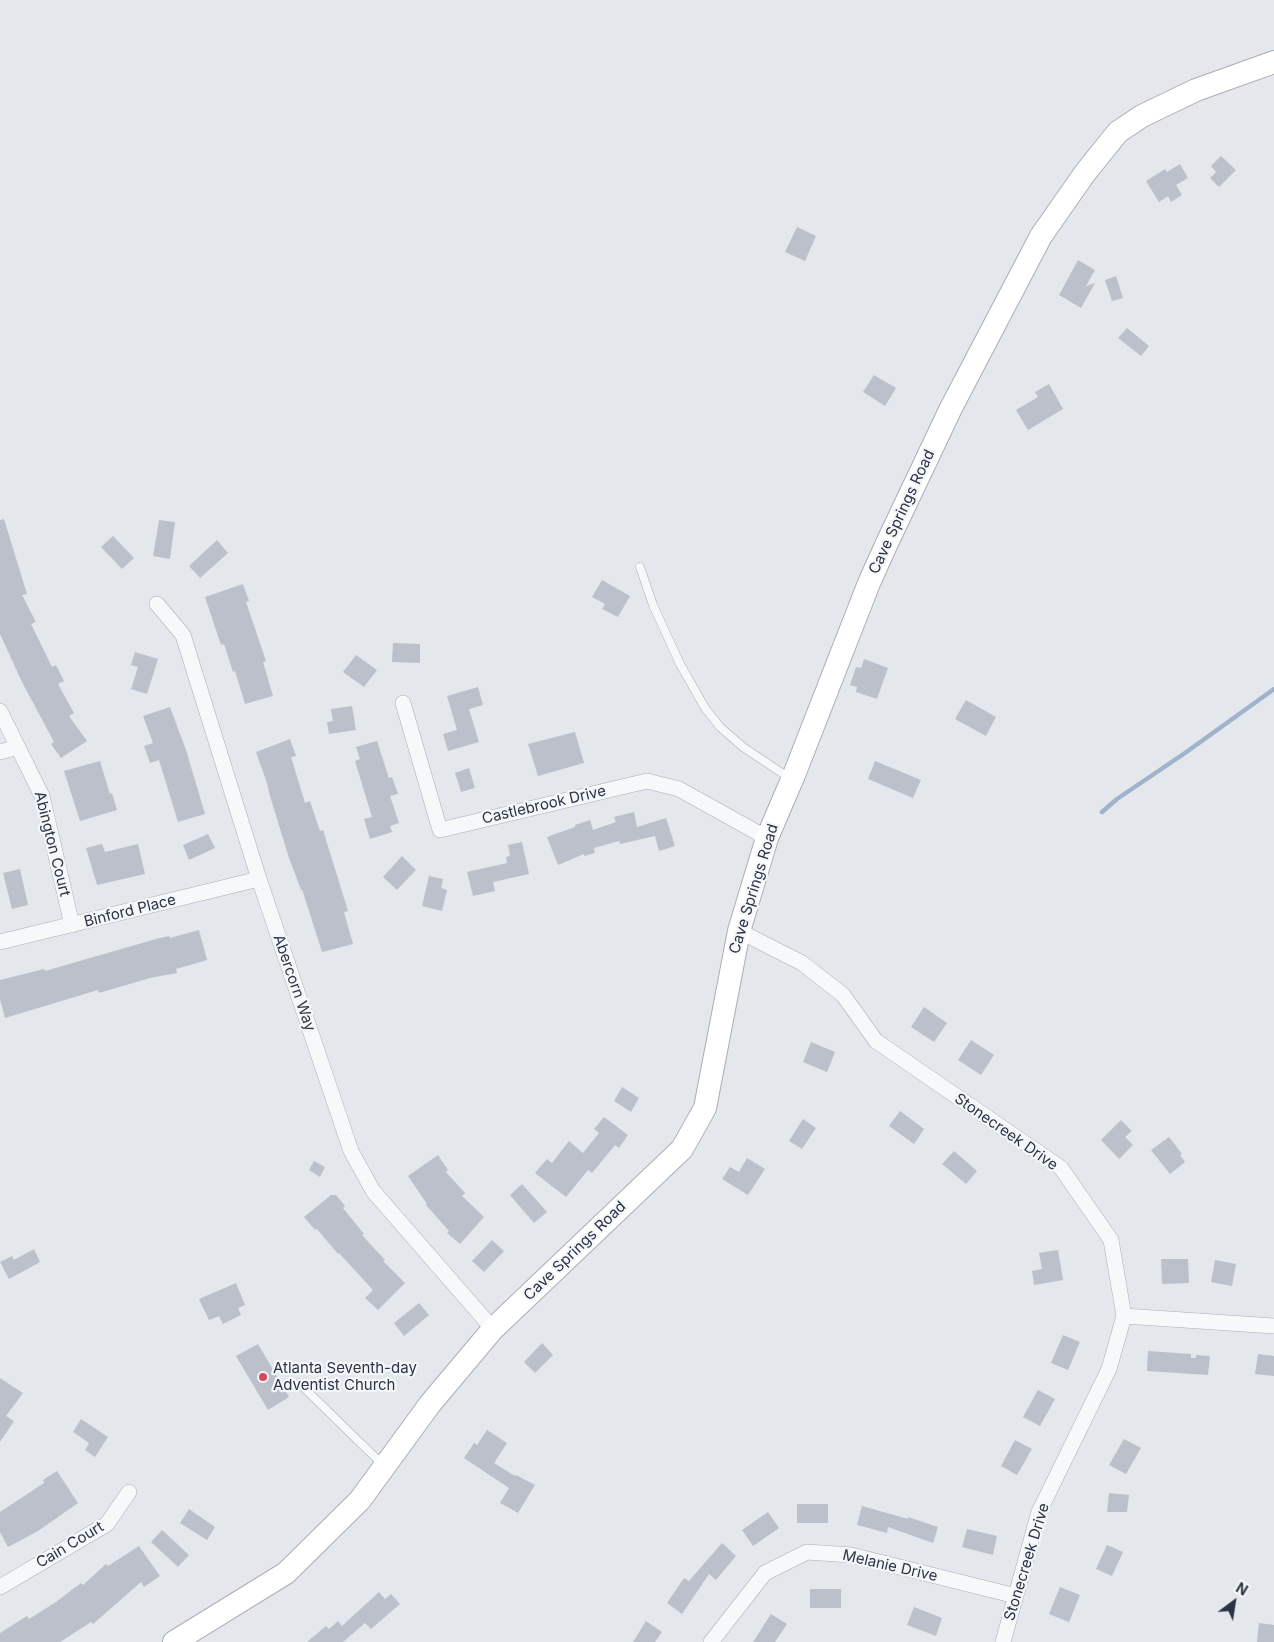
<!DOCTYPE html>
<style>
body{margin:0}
#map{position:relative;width:1274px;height:1642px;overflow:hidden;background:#e4e7ec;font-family:Inter,sans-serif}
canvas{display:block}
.north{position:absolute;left:1209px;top:1577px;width:50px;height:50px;-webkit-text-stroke:4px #f4f6f9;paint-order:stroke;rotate:31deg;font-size:14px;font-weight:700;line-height:20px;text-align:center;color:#2b3445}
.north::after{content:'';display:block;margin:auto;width:18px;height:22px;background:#2b3445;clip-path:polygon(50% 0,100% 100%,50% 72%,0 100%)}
</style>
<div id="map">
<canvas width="1274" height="1642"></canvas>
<div class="north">N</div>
</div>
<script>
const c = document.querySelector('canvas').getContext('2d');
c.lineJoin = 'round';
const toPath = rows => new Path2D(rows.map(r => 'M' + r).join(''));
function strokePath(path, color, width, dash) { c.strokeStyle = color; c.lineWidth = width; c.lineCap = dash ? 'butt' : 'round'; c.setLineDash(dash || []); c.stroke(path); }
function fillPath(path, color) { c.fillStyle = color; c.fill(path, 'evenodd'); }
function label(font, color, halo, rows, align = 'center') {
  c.font = font + ' Inter,sans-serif'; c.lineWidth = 4.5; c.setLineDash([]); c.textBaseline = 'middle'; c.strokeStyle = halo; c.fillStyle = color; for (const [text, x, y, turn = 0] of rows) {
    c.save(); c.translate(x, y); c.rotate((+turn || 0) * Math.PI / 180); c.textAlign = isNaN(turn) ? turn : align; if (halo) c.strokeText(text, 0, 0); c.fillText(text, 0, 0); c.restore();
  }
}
strokePath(toPath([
 [1102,812,1117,799,1185,753,1274,689]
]), '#9fb4cc', 4.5);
fillPath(toPath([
 [1221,156,1236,170,1219,187,1210,178,1216,172,1211,166],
 [1180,164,1188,178,1176,185,1182,195,1171,202,1168,196,1159,202,1146,181,1165,169,1167,172],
 [797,227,816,236,805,261,785,252],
 [1078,260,1095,270,1086,286,1095,283,1081,308,1059,295],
 [1116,276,1123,298,1112,301,1105,280],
 [1127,328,1149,346,1141,356,1118,338],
 [874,375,896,388,885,406,863,392],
 [1049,384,1063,409,1028,430,1016,410,1038,397,1035,392],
 [4,519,27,594,22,595,36,622,31,624,52,667,56,665,64,681,58,684,74,713,69,716,87,741,61,758,51,744,54,742,22,682,0,634,0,520],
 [159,520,175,522,170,559,153,556],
 [113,536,134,558,122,569,101,547],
 [217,540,228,553,200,578,189,566],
 [602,580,630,596,618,617,602,609,605,604,592,597],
 [243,584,249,601,246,602,266,661,263,662,273,696,245,704,235,671,233,672,224,644,221,645,205,597],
 [393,643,420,644,420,663,392,662],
 [135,652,158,659,147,694,131,689,138,667,131,665],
 [356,655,377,670,364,687,343,672],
 [864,659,888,668,877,699,856,692,857,687,850,685,856,667,861,668],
 [478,687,483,705,469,709,479,742,448,751,443,734,457,730,447,696],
 [966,700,996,717,986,736,955,719],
 [352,706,356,730,329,734,327,722,333,721,331,709],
 [170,707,186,750,205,814,178,822,159,760,150,763,144,746,153,743,143,716],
 [575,732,584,763,538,776,528,744],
 [290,739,296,756,291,757,305,803,310,801,320,831,323,830,348,911,344,912,353,944,322,952,302,889,301,890,289,858,270,796,267,783,256,752],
 [377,741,389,778,392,777,398,794,390,796,399,823,390,826,392,832,370,839,364,819,372,817,355,761,360,759,356,747],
 [100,761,110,794,112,793,117,810,80,821,64,771],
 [875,761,921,780,913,798,868,779],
 [469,768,475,788,461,792,455,773],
 [634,812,637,827,666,818,675,846,659,851,655,836,620,844,619,841,594,848,595,853,584,856,584,854,558,865,547,837,575,827,575,825,590,820,593,830,616,822,614,817],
 [208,834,215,848,189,860,183,845],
 [522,842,529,874,493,882,495,891,473,896,467,872,507,863,506,857,510,856,508,845],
 [102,844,105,852,138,844,145,874,97,885,86,848],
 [402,856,416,870,397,890,383,877],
 [20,869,28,905,12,909,3,873],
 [429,876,443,879,441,888,447,890,442,911,422,906],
 [199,930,207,960,176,969,177,973,150,978,99,993,98,990,5,1018,0,999,0,980,44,969,45,971,156,939,169,936,170,938],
 [924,1007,947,1023,934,1042,911,1027],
 [971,1040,994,1055,981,1075,958,1060],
 [811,1042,835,1052,827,1072,803,1062],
 [622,1087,639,1098,631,1112,614,1101],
 [900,1111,924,1129,914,1144,889,1126],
 [604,1117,628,1135,619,1148,615,1145,592,1173,588,1170,566,1197,535,1173,547,1159,552,1163,569,1141,583,1153,599,1133,594,1129],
 [803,1119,816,1128,802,1149,789,1141],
 [1121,1120,1132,1131,1125,1137,1133,1145,1119,1159,1101,1140],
 [1169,1137,1182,1154,1180,1155,1185,1162,1170,1174,1151,1150],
 [954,1151,977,1171,966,1184,942,1164],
 [438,1155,448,1170,446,1172,465,1193,462,1196,484,1217,460,1244,447,1233,449,1231,426,1205,427,1204,408,1176],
 [747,1158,765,1169,748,1195,722,1179,730,1167,739,1172],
 [314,1161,325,1167,320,1177,309,1170],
 [522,1184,547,1212,534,1223,510,1195],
 [331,1195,336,1195,345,1206,343,1208,364,1234,362,1235,385,1260,383,1261,405,1283,378,1310,365,1298,373,1290,339,1253,338,1254,317,1229,315,1230,304,1217],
 [492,1240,504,1251,484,1272,472,1261],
 [34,1249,40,1262,9,1279,0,1262,12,1256,14,1260],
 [1058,1250,1063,1280,1034,1285,1032,1271,1042,1269,1039,1253],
 [1161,1259,1188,1259,1189,1283,1162,1284],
 [1215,1260,1236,1264,1232,1286,1211,1282],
 [236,1283,245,1305,238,1308,241,1315,223,1324,219,1316,209,1320,199,1299],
 [419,1303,429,1315,404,1336,394,1323],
 [1063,1335,1080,1342,1068,1370,1051,1363],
 [542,1343,553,1355,535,1373,524,1362],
 [258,1344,289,1397,268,1410,236,1356],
 [1148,1351,1191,1354,1191,1358,1196,1358,1196,1355,1210,1356,1208,1375,1147,1371],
 [1258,1354,1274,1356,1274,1376,1255,1374],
 [0,1378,23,1393,6,1416,14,1421,0,1442],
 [1038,1390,1055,1399,1040,1426,1023,1417],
 [81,1419,108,1437,95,1457,85,1450,89,1443,73,1432],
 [487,1430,507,1443,494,1463,515,1476,516,1475,535,1485,518,1513,500,1503,509,1488,464,1458,474,1443,477,1445],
 [1124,1439,1141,1448,1126,1474,1109,1465],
 [1015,1440,1032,1449,1017,1475,1001,1466],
 [57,1471,78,1503,38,1531,8,1547,0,1532,0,1512,44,1483,43,1480],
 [1109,1493,1129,1495,1127,1512,1107,1512],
 [797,1504,828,1504,828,1523,797,1523],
 [862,1506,908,1519,908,1517,938,1527,933,1543,888,1527,887,1533,857,1525],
 [189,1509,215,1527,207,1540,180,1523],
 [768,1512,779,1528,753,1546,742,1530],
 [967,1529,997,1536,993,1555,962,1547],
 [162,1530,189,1555,178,1567,151,1542],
 [722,1543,736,1556,716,1580,709,1574,682,1614,667,1603,684,1578,689,1581],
 [1107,1545,1123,1552,1112,1576,1096,1569],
 [139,1546,160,1576,144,1587,141,1582,93,1624,91,1622,60,1642,0,1642,0,1633,27,1616,29,1619,56,1602,81,1583,83,1585,106,1564,108,1566],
 [1060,1587,1080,1595,1069,1622,1049,1614],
 [810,1589,841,1589,841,1608,810,1608],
 [379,1592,385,1599,391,1594,400,1604,371,1629,365,1623,343,1642,307,1642,326,1626,329,1629,338,1621,342,1626],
 [914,1607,942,1618,936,1636,907,1625],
 [771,1614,787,1624,775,1642,753,1642],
 [646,1621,662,1632,655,1642,633,1642],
 [1259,1623,1274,1625,1274,1642,1257,1642]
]), '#bbc0ca');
const lane = toPath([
 [640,567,653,605,680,664,705,708,720,727,743,747,791,779],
 [299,1383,383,1465]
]);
const street = toPath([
 [157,604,183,635,259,879,351,1151,373,1191,493,1329],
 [403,703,440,830,647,781,679,789,767,838],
 [0,711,42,796,72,925],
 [0,752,18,747],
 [739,931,802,963,843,995,876,1041,1061,1168,1111,1240,1124,1316,1109,1369,1039,1512,1003,1642],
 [0,942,259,879],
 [1124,1316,1274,1326],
 [0,1587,107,1524,129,1492],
 [711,1642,765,1573,807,1552,851,1555,1016,1596]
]);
const secondary = toPath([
 [174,1642,286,1573,360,1500,430,1404,493,1329,682,1149,705,1108,739,931,767,838,794,775,869,583,887,543,951,408,1041,236,1085,173,1118,132,1142,116,1196,90,1274,62]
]);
strokePath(lane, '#a9aeb7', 9);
strokePath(street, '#a9aeb7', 16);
strokePath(secondary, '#a9aeb7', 24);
strokePath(lane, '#f7f8fa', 8);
strokePath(street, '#f7f8fa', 15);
strokePath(secondary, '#fff', 22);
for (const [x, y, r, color] of [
 [263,1377,5,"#d1495b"]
]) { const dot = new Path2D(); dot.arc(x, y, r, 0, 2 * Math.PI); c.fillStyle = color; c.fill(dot); strokePath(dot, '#f4f6f9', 2); }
label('15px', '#2b3445', '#f4f6f9', [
 ["Cave Springs Road",902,512,-65],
 ["Castlebrook Drive",544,805,-13],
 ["Abington Court",52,844,76],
 ["Cave Springs Road",754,889,-73],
 ["Binford Place",130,911,-14],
 ["Abercorn Way",294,983,71],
 ["Stonecreek Drive",1006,1132,35],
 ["Cave Springs Road",575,1251,-44],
 ["Cain Court",70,1545,-31],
 ["Stonecreek Drive",1027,1562,-73],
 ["Melanie Drive",890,1566,13]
]);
label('15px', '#2b3445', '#f4f6f9', [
 ["Atlanta Seventh-day",273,1368],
 ["Adventist Church",273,1385]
], 'left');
</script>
